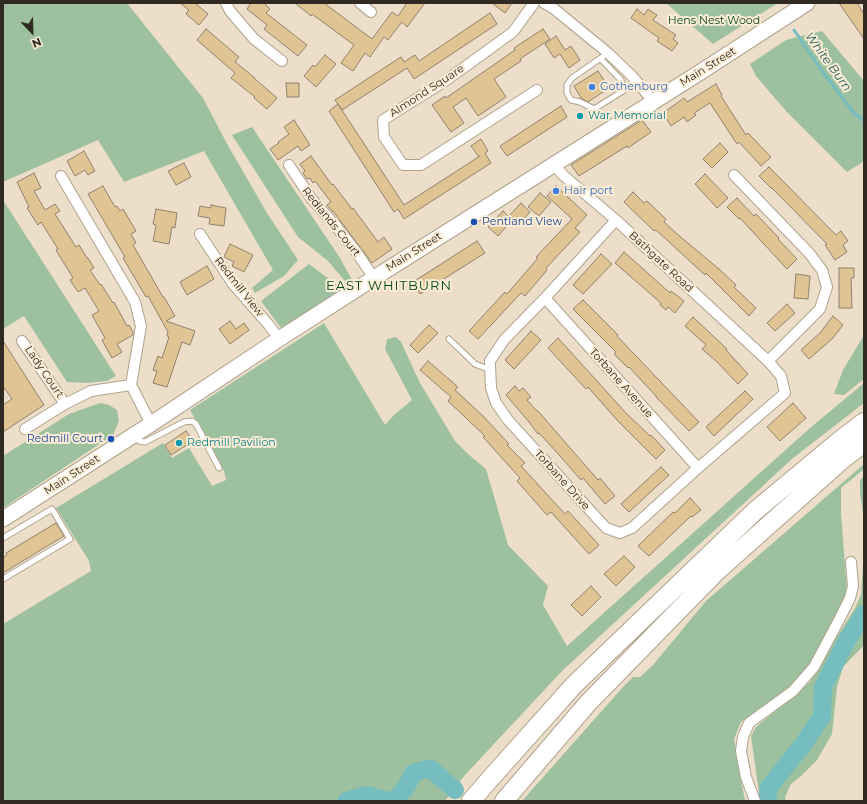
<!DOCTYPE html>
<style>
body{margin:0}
#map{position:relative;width:867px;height:804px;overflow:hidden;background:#ecdec8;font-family:Montserrat,sans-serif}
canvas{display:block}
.frame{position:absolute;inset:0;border:4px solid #302a22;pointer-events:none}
.north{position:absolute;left:12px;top:12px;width:40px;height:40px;-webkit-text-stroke:3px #faecd5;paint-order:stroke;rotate:157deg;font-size:11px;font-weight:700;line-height:16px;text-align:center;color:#302a22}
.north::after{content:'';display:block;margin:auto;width:14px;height:18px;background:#302a22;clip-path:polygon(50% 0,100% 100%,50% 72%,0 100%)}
</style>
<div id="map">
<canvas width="867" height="804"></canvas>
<div class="frame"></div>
<div class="north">N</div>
</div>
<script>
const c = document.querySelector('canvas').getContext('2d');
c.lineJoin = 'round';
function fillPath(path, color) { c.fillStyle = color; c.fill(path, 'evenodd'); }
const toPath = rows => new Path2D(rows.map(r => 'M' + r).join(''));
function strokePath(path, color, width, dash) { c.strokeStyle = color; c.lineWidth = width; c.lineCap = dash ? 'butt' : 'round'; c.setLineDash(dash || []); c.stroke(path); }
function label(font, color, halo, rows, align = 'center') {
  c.font = font + ' Montserrat,sans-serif'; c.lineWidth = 4; c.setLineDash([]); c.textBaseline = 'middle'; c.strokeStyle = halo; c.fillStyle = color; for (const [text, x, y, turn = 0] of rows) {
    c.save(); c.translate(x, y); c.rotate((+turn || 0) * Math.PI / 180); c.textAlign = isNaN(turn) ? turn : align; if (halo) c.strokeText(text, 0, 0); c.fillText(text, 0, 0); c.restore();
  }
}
fillPath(toPath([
 [3,3,127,3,203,98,226,142,267,213,298,260,284,276,255,293,252,288,273,270,204,151,124,182,98,140,3,182],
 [666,3,778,3,713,44],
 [822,31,864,81,864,161,847,172,786,111,756,76,750,64,786,40],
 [252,127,340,258,352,280,346,282,328,261,298,237,232,135],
 [3,200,116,376,107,381,86,383,67,382,24,316,3,329],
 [309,264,342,289,281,328,261,301],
 [324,323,385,425,394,415,412,400,385,349,387,339,396,337,401,342,420,383,455,441,468,454,486,469,508,545,548,586,543,605,567,646,810,428,864,383,864,403,793,458,562,671,465,775,445,801,3,801,3,624,91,571,89,561,56,508,163,443,172,458,189,448,212,486,226,480,224,471,190,410],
 [864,335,864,379,844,395,834,394,843,370],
 [100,403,109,405,117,410,119,421,113,435,3,508,3,456,69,414],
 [864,464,864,469,841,488,841,514,847,591,843,604,809,665,797,682,777,698,741,722,734,739,745,801,522,801,623,687,633,677,640,677,653,665,706,601],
 [864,476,864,520,860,493,860,480],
 [864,549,864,645,843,667,837,687,832,734,817,760,801,776,791,784,785,797,786,801,761,801,760,800,751,736,756,727,810,682,829,649,855,608,861,595]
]), '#9dc19e');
strokePath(toPath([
 [794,30,822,71,854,113,864,121]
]), '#76bdc0', 3);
strokePath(toPath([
 [346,801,366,795,389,801],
 [394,801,407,786,413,773,422,770,431,769,455,790],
 [767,801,769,787,802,746,822,716,823,687,846,642,864,614]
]), '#76bdc0', 18);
const building = toPath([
 [180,3,195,3,208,14,199,25,186,14,189,10,180,3],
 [251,3,264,3,270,9,266,13,307,45,298,56,264,29,267,25,247,9,251,3],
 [295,3,324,3,372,39,392,12,398,16,407,3,425,3,407,27,402,22,388,40,384,37,370,57,365,53,353,71,341,63,354,45,312,14,311,16,295,3],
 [492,3,512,3,505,13,492,3],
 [839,3,857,3,864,14,864,39,839,3],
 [637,9,644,15,648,9,657,15,653,20,676,35,673,39,678,43,672,51,657,41,659,38,631,18,637,9],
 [490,13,497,24,414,79,407,68,342,110,335,100,401,57,404,62,415,55,419,61,490,13],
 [206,29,239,57,235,62,254,77,254,78,277,98,267,109,254,98,255,97,231,78,235,73,197,40,206,29],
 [543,29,550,39,520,59,521,61,494,79,506,97,478,116,466,98,453,107,464,123,451,132,432,105,445,96,446,98,515,50,514,48,543,29],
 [556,36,565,50,571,46,580,60,569,68,560,54,554,58,545,44,556,36],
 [325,55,336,64,316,87,304,76,313,65,315,67,325,55],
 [598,71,609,88,588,102,581,98,574,86,598,71],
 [286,83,299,83,299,97,287,97,286,83],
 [716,84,722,95,721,96,746,135,748,133,771,157,761,166,739,142,737,144,710,103,694,113,696,115,687,122,684,117,671,126,663,113,684,98,687,102,716,84],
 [338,104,404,205,480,156,479,157,471,146,481,139,488,151,485,153,491,163,404,219,398,209,394,212,329,111,338,104],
 [561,106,567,117,507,156,500,146,561,106],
 [294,120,310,145,301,151,298,146,278,160,270,149,279,143,278,142,289,134,284,127,294,120],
 [642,120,651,132,628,148,627,146,579,176,571,165,642,120],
 [720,143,728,152,712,168,703,159,720,143],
 [84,151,95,171,88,175,85,170,75,176,67,161,84,151],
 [311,156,332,185,333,184,352,209,353,208,378,242,384,237,392,249,372,263,333,211,333,212,327,205,331,202,315,181,313,183,310,178,307,179,303,173,305,171,300,164,311,156],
 [184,163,191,177,176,185,168,171,184,163],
 [769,167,836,235,841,231,848,241,843,245,847,252,835,260,825,245,827,244,772,188,771,188,759,176,769,167],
 [34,173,41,188,34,191,45,210,55,204,60,211,55,214,76,247,79,245,87,258,88,258,94,268,90,270,100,285,101,284,113,303,114,302,127,326,129,325,133,332,133,335,117,344,122,352,112,358,102,340,105,338,92,315,99,311,85,288,78,292,70,280,73,278,56,250,58,249,41,222,38,225,27,208,29,207,17,182,34,173],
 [705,174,728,198,717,208,695,184,705,174],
 [103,186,115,207,117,206,120,211,123,209,136,231,131,234,136,243,133,245,163,297,164,297,175,316,166,321,195,331,190,345,182,342,167,387,153,383,157,371,153,370,158,356,162,358,169,337,167,336,168,332,148,296,146,297,123,258,125,257,88,194,103,186],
 [556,186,587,215,575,228,580,232,546,268,547,270,525,296,521,293,478,339,469,331,505,292,507,294,538,258,536,257,572,219,547,196,556,186],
 [633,192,644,203,647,201,666,219,664,222,677,234,719,269,736,285,734,287,756,308,749,316,706,273,705,275,656,230,654,231,624,202,633,192],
 [540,193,551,202,539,216,528,207,540,193],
 [737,198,754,216,756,214,779,238,778,239,797,259,787,269,740,218,739,219,727,207,737,198],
 [521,203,530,212,520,223,510,215,521,203],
 [211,205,226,208,224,226,209,224,210,218,198,216,200,206,211,208,211,205],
 [156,209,177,213,175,228,172,227,169,244,153,241,156,225,153,224,156,209],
 [503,211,512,220,498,236,488,227,503,211],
 [477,241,485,253,420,294,413,282,477,241],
 [230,244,253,255,244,272,232,266,234,262,224,257,230,244],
 [624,252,670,293,671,291,684,301,675,313,668,307,666,310,660,305,661,303,615,263,624,252],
 [601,254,612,264,583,294,573,285,601,254],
 [207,266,214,279,187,295,180,282,207,266],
 [839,268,854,268,854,278,851,278,852,308,839,308,839,268],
 [796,274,810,276,808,299,794,298,796,274],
 [583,300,618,335,617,336,699,422,689,431,656,397,656,396,629,367,628,368,614,354,616,352,573,309,583,300],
 [787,304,795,313,775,331,767,323,787,304],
 [833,316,843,325,832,339,809,359,801,350,820,333,833,316],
 [693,317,727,349,726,350,748,374,738,384,716,361,702,349,706,345,685,326,693,317],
 [230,321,236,329,244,323,249,330,230,344,219,329,230,321],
 [429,325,438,333,418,353,410,345,429,325],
 [531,331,541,340,514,369,505,360,531,331],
 [558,338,625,412,650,436,651,435,665,450,656,459,617,420,588,387,586,389,548,348,558,338],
 [3,341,44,405,3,432,3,405,12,399,3,386,3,341],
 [428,361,458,387,455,390,484,417,509,444,507,445,525,463,521,466,565,514,568,511,599,545,589,554,551,512,547,515,517,481,520,478,483,437,485,436,448,401,451,397,420,370,428,361],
 [515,386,519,391,523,388,531,397,527,400,537,411,538,411,598,480,600,478,615,496,605,504,583,478,581,480,560,456,539,433,538,434,529,422,506,395,515,386],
 [745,391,753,399,714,436,706,427,745,391],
 [793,403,806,418,780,441,767,427,793,403],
 [186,431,193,441,171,455,165,445,186,431],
 [661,467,669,475,629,512,621,504,661,467],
 [690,498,701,510,692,517,691,516,649,556,638,546,673,512,675,513,690,498],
 [56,523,64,536,3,573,3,558,7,555,6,553,56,523],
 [624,556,635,567,616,586,604,574,624,556],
 [591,586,601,597,582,616,571,605,591,586]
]);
fillPath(building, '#e1c494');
strokePath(building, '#8f826d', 1);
const lane = toPath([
 [601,59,621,80,624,89,623,91,594,109,580,102,571,100,567,93,567,85,572,78,608,53],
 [449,339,475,364,490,370],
 [135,437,139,441,145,442,184,422,192,421,196,424,219,468],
 [3,538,52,509,70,539,3,579]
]);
const street = toPath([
 [226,3,230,11,254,39,282,61],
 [360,3,371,12],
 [534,3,513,32,448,79,383,120,384,137,403,165,421,165,537,90],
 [544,3,553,8,608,53,631,75,653,101],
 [553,164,564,176,616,220,768,361,781,376,785,393,698,468,632,528,620,533,606,528,508,420,496,403,491,388,490,365,490,361,504,340,545,298,616,220],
 [289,165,311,198,336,226,357,253,374,278],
 [734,175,809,253,822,270,827,287,820,309,768,361],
 [61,176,135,302,141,326,131,385,151,424],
 [200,234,233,284,268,324,279,339],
 [545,298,698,468],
 [22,341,65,404],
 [25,429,65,404,91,391,131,385],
 [755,801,746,777,741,751,743,737,749,723,793,691,814,667,840,618,850,598,853,586,851,562]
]);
const primary = toPath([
 [3,519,151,424,279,339,374,278,699,73,807,3]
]);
const highway = toPath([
 [471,801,490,779,574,685,755,511,844,437,864,422],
 [504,801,588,703,717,571,843,459,864,443]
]);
strokePath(lane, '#b0a38e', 7);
strokePath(street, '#b0a38e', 12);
strokePath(primary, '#b0a38e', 17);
strokePath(highway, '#b0a38e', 20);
strokePath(lane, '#fff', 5);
strokePath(street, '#fff', 10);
strokePath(primary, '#fff', 15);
strokePath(highway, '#fff', 18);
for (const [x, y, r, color] of [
 [592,87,4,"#3f7fe0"],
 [580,116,4,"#0f9aa8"],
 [556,191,4,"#3f7fe0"],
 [474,222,4,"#1a4fb4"],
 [111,439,4,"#1a4fb4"],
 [179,443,4,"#0f9aa8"]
]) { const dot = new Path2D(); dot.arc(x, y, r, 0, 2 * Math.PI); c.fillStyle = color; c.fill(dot); strokePath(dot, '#faecd5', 1.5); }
label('11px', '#054613', '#faecd5', [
 ["Hens Nest Wood",714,21]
]);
label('11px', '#302a22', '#faecd5', [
 ["Main Street",708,67,-32],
 ["Almond Square",427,91,-33],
 ["Redlands Court",331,222,51],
 ["Main Street",414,252,-32],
 ["Bathgate Road",661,262,43],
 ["Redmill View",239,287,52],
 ["Lady Court",44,372,56],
 ["Torbane Avenue",621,383,48],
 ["Main Street",72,475,-33],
 ["Torbane Drive",562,480,48]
]);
label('11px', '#366cbe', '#faecd5', [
 ["Gothenburg",600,87],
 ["Hair port",564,191]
], 'left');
label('11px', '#0d838f', '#faecd5', [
 ["War Memorial",588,116],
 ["Redmill Pavilion",187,443]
], 'left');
label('11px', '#164399', '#faecd5', [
 ["Pentland View",482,222],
 ["Redmill Court",103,439,"right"]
], 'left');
label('italic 12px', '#1c595b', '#faecd5', [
 ["White Burn",828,62,54]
]);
c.letterSpacing = '1px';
label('13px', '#004718', '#faecd5', [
 ["EAST WHITBURN",389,286]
]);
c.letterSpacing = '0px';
</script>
